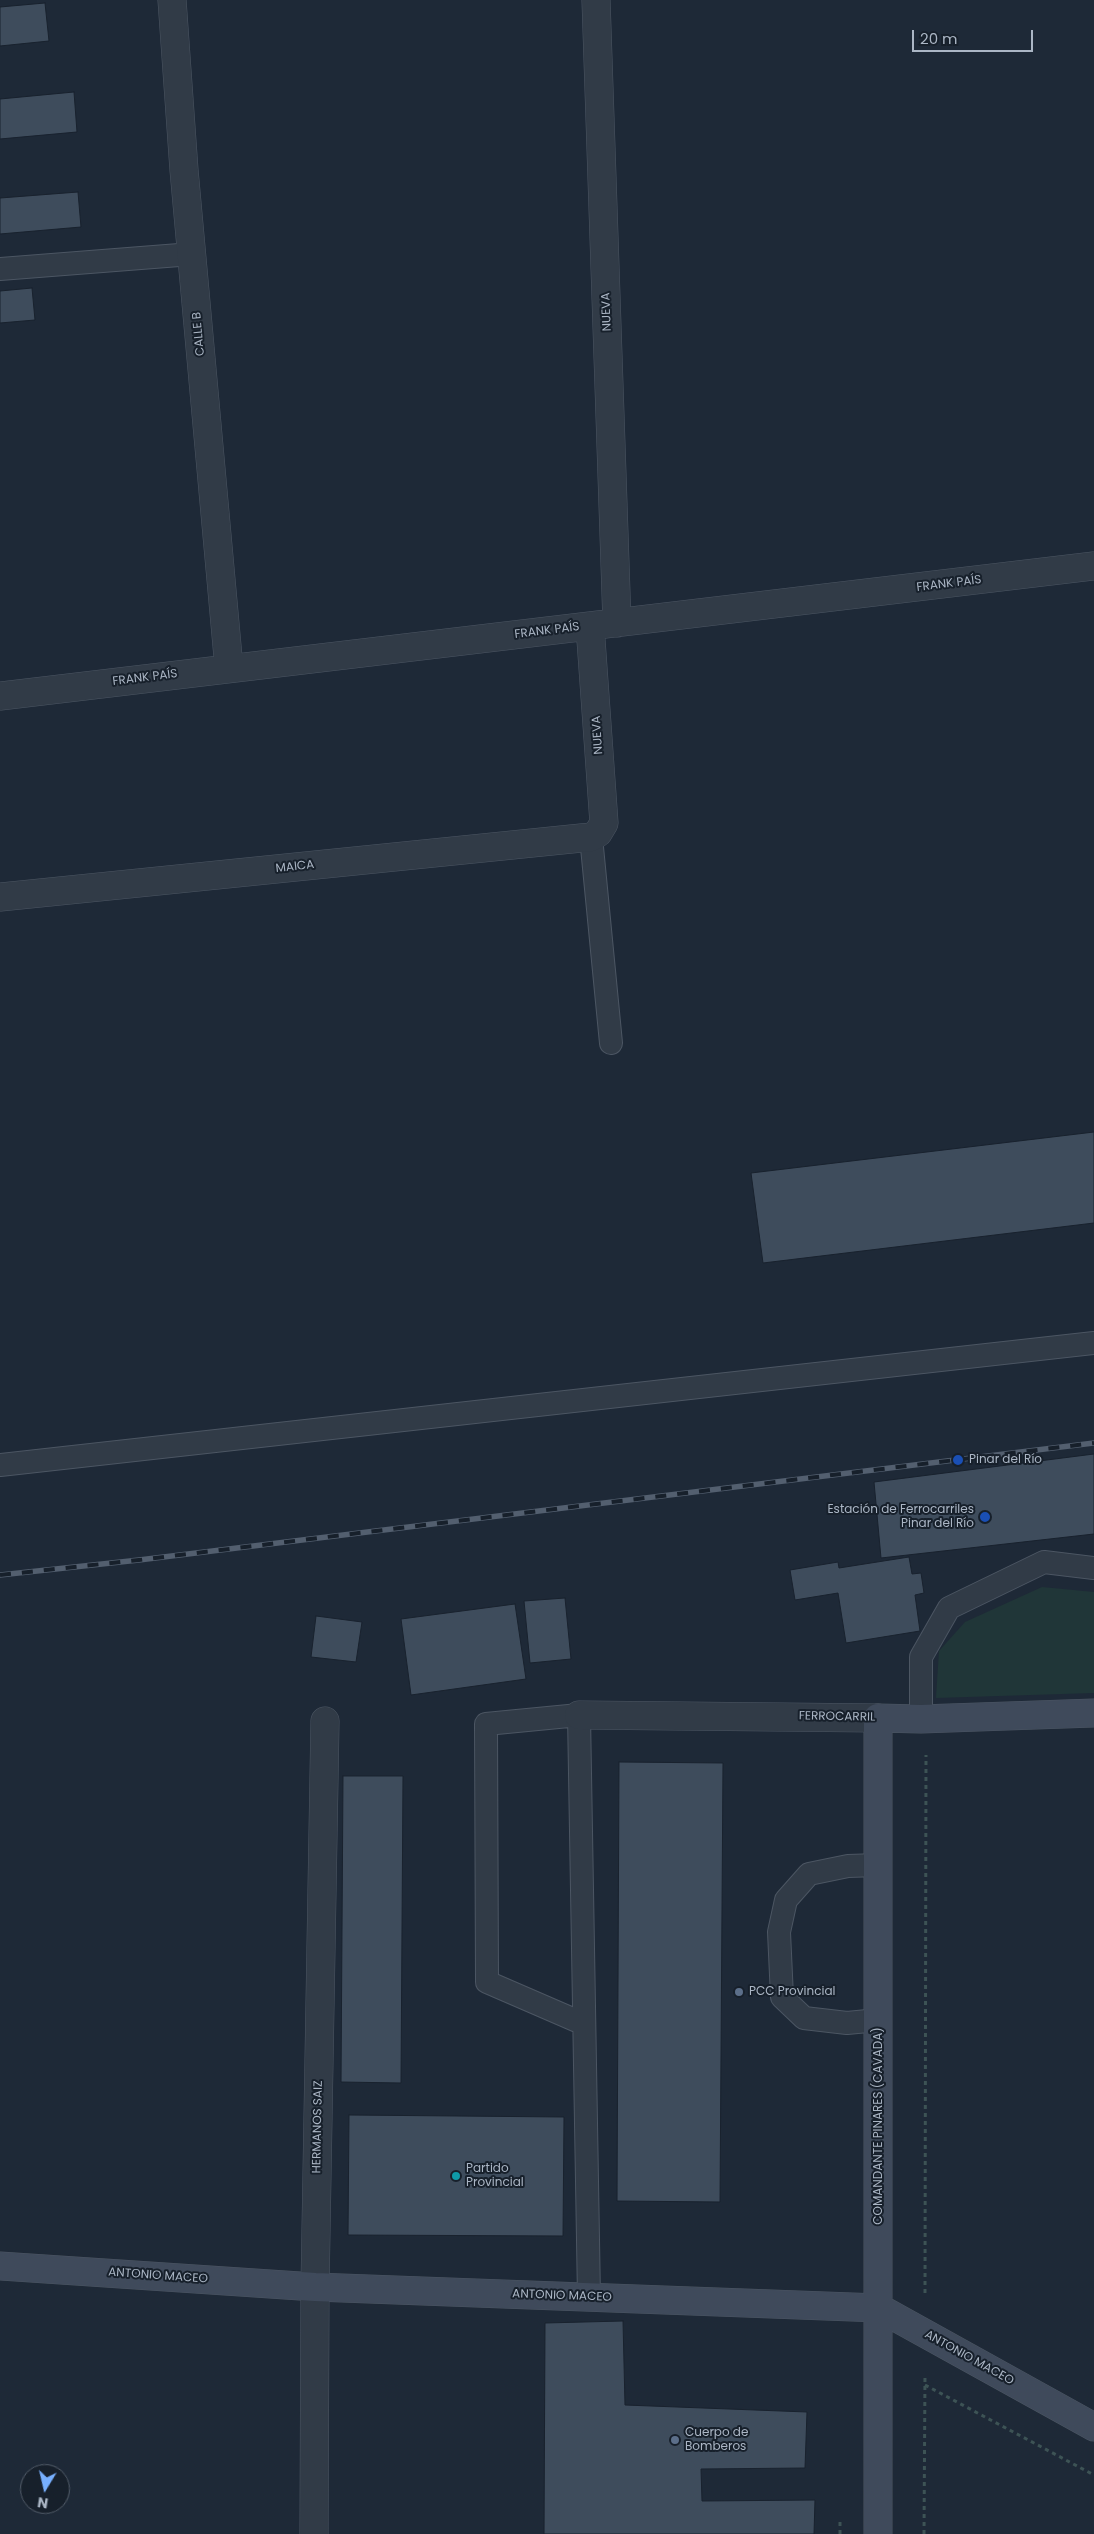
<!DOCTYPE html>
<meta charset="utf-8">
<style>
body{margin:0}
#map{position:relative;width:1094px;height:2534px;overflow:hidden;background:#1e2937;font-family:Poppins,sans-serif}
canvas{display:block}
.north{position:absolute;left:20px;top:2464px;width:50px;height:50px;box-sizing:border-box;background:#17202b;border:1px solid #525c69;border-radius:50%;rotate:189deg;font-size:14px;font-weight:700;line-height:20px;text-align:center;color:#abb6c5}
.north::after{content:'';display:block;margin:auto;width:18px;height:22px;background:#77affe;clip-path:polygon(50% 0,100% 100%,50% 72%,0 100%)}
.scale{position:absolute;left:912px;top:30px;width:121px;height:22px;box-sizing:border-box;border:2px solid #abb6c5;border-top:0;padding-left:6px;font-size:15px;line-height:18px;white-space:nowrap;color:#abb6c5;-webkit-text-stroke:4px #17202b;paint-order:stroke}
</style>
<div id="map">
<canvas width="1094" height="2534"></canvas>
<div class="north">N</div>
<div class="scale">20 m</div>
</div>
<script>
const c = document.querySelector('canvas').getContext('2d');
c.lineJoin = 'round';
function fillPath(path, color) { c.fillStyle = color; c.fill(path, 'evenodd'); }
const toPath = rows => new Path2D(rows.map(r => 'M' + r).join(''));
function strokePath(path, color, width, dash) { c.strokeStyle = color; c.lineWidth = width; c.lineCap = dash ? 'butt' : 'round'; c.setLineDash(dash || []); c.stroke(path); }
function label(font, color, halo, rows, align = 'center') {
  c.font = font + ' Poppins,sans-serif'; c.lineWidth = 4; c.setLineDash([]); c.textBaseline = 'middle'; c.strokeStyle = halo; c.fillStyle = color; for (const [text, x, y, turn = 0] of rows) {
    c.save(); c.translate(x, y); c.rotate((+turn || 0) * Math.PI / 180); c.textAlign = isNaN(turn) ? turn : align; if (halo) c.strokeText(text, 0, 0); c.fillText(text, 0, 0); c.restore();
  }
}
fillPath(toPath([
 [1042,1587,1094,1592,1094,1693,936,1698,939,1651,965,1622]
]), '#203638');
const building = toPath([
 [45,3,49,41,0,46,0,7,45,3],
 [74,92,77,132,0,139,0,99,74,92],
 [78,192,81,227,0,234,0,198,78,192],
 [32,288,35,320,0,323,0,291,32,288],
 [1094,1132,1094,1223,763,1263,751,1173,1094,1132],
 [1094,1454,1094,1534,881,1558,874,1482,1094,1454],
 [909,1557,912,1574,921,1573,924,1593,915,1595,920,1631,846,1643,838,1593,795,1600,790,1570,838,1562,839,1568,909,1557],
 [565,1598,571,1659,530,1663,524,1601,565,1598],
 [515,1604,526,1679,411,1695,401,1619,515,1604],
 [316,1616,362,1622,356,1662,311,1657,316,1616],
 [619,1762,723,1763,720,2202,617,2201,619,1762],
 [343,1776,403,1776,401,2083,341,2082,343,1776],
 [349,2115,564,2117,563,2236,348,2235,349,2115],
 [623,2321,625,2405,807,2412,805,2468,701,2469,702,2501,815,2500,814,2534,544,2534,545,2323,623,2321]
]);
fillPath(building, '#3e4c5c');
strokePath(building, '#19222e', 1);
const lane = toPath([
 [0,269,192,254],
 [591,837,611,1043],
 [0,1465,1094,1343],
 [921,1719,921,1657,949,1608,1044,1562,1094,1568],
 [878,1865,848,1866,809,1874,786,1900,779,1932,782,1997,804,2018,847,2023,878,2020],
 [584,2024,487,1982,486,1724,579,1715,589,2298]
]);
const street = toPath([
 [172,0,184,170,229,668],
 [596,0,617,623],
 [0,696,1094,566],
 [0,897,591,837,598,833,604,823,590,626],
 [579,1715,878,1718],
 [314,2534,315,2287,325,1721]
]);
const secondary = toPath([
 [0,2266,315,2287,879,2308,1094,2427],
 [878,2534,878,1718,921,1719,1094,1713]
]);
strokePath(lane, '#4c5663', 24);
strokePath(street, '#4c5663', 29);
strokePath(secondary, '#4c5663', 29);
strokePath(toPath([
 [925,2293,926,1755],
 [925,2385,1094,2475],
 [840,2534,840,2522],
 [924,2534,925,2374]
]), '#3d5355', 3, [4, 4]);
strokePath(lane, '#313b47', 22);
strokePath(street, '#313b47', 28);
strokePath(secondary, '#3f4a5b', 28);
const rail = toPath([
 [0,1575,139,1560,1094,1443]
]);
strokePath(rail, '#535f6f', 5.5);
strokePath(rail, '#17202b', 4, [11]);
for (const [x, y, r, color] of [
 [958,1460,6,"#1a4fb4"],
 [985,1517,6,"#1a4fb4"],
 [739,1992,5,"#5c6f8a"],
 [456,2176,5,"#0f9aa8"],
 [675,2440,5,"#5c6f8a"]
]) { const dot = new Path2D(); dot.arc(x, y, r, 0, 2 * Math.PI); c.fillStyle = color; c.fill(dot); strokePath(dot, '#17202b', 2); }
label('12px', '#abb6c5', '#17202b', [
 ["NUEVA",607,312,-92],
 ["CALLE B",199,334,-95],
 ["FRANK PAÍS",949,584,-7],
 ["FRANK PAÍS",547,631,-7],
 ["FRANK PAÍS",145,678,-7],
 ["NUEVA",598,735,-94],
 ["MAICA",295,867,-6],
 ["FERROCARRIL",837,1717,1],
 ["COMANDANTE PINARES (CAVADA)",879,2126,-90],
 ["HERMANOS SAIZ",318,2127,-89],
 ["ANTONIO MACEO",158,2276,4],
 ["ANTONIO MACEO",562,2296,2],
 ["ANTONIO MACEO",969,2358,29]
]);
label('12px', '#abb6c5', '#17202b', [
 ["Pinar del Río",969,1460],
 ["Estación de Ferrocarriles",974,1510,"right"],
 ["Pinar del Río",974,1524,"right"],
 ["PCC Provincial",749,1992],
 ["Partido",466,2169],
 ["Provincial",466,2183],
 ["Cuerpo de",685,2433],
 ["Bomberos",685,2447]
], 'left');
</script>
